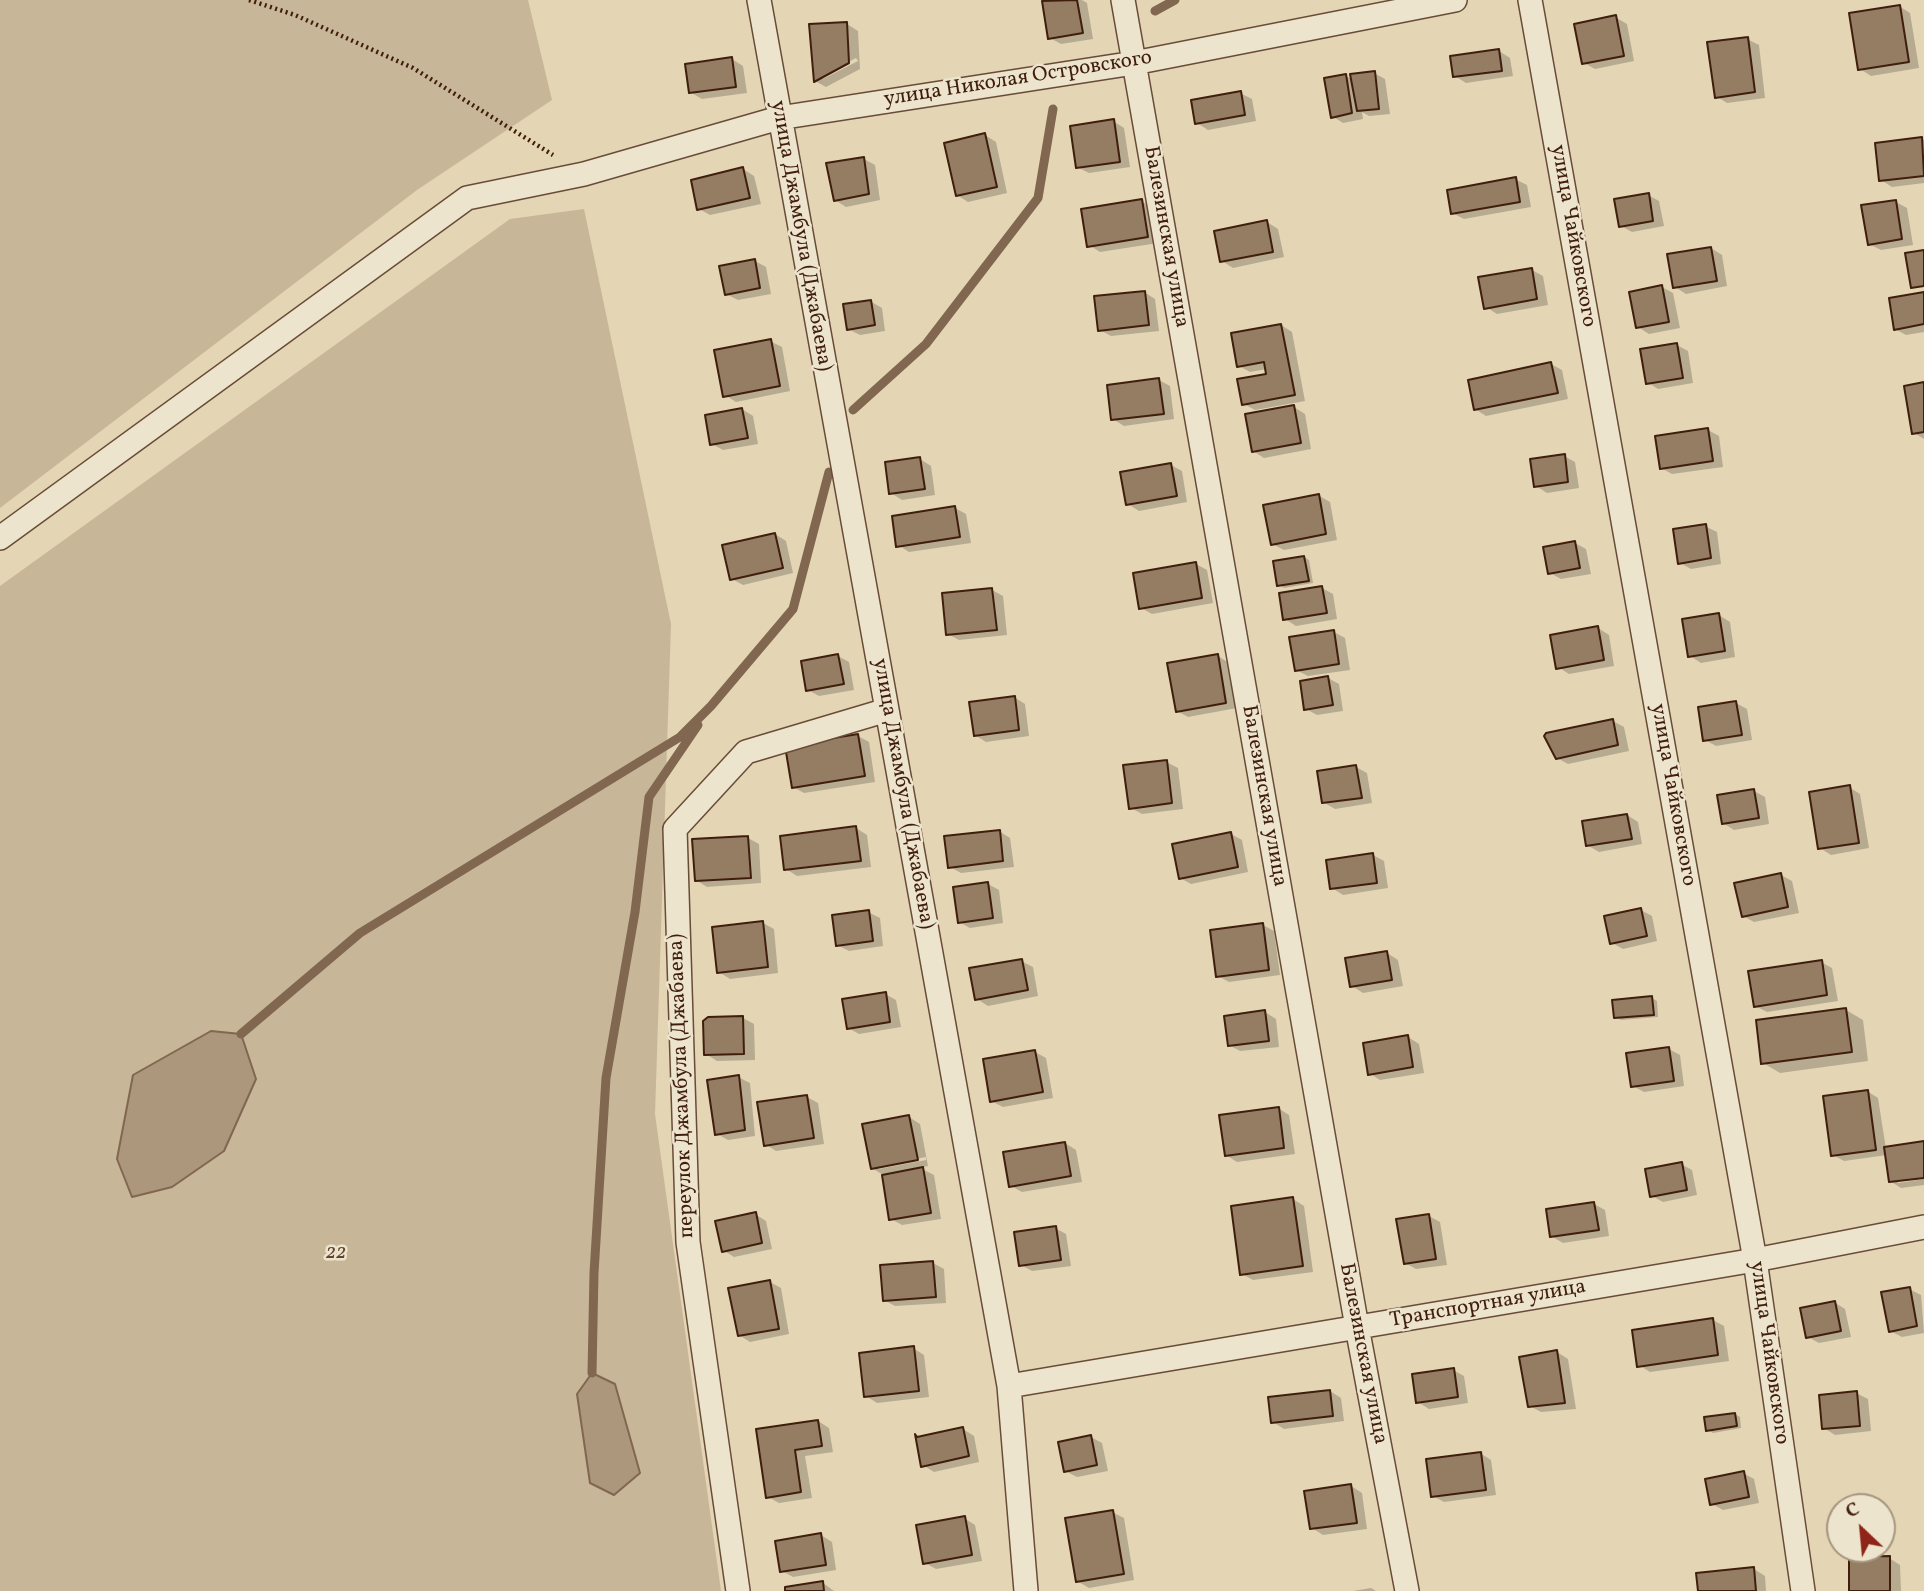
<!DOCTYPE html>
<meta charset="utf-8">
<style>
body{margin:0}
#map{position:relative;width:1924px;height:1591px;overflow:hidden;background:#e4d5b4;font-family:Vollkorn,serif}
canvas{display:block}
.north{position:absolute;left:1826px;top:1493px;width:70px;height:70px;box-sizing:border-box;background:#ede4ce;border:2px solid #a89581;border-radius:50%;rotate:334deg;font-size:19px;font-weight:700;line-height:28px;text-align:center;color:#401e0e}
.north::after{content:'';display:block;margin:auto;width:24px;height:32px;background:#8f2418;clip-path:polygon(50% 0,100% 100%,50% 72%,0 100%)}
</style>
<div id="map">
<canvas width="1924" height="1591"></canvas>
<div class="north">С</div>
</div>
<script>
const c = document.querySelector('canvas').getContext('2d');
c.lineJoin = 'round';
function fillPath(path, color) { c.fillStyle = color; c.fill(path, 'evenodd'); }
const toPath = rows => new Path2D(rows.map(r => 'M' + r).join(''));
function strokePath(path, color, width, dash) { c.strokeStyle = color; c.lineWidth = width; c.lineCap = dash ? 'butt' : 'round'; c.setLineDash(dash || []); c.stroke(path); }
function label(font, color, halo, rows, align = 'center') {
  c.font = font + ' Vollkorn,serif'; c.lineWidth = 5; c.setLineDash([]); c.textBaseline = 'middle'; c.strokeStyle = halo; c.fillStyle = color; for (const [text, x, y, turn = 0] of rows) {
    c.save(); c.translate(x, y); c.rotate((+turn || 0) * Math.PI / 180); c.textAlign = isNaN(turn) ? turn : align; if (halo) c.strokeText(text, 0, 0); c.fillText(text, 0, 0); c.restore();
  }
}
fillPath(toPath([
 [0,0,528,0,552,100,417,190,0,508],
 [584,209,671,624,655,1114,721,1591,0,1591,0,586,510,219]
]), '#c8b698');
const water = toPath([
 [211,1031,241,1034,256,1079,224,1151,172,1187,132,1197,117,1159,133,1075,211,1031],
 [592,1373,615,1384,640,1473,614,1495,590,1483,577,1394,592,1373]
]);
fillPath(water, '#ac977c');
strokePath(water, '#816750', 2);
fillPath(toPath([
 [1057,0,1082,0,1087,3,1093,39,1061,44,1050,38,1044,2],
 [1899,6,1910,13,1919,68,1871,76,1860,69],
 [1615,17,1627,24,1634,61,1595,69,1584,63],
 [847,24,858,31,860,69,826,87,815,81],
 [856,58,858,61,823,79,823,75],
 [1747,39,1759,45,1765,98,1727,103,1716,96],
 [1499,51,1510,58,1513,76,1466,83,1455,76],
 [732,59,743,66,747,93,702,99,690,92],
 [1374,73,1385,79,1390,114,1369,116,1362,112,1363,119,1343,123,1332,116,1346,76,1353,80],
 [1240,93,1252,99,1256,121,1208,130,1197,123],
 [1113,121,1124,128,1130,167,1089,173,1077,167],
 [985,135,996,142,1007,193,968,202,957,195],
 [1922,139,1924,140,1924,183,1892,187,1881,180],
 [864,159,875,165,880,200,846,207,835,200],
 [743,169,754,176,761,204,710,215,699,209],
 [1515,179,1527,185,1531,207,1464,219,1452,213],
 [1648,195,1659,201,1664,226,1632,232,1621,226],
 [1141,201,1153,208,1158,243,1100,252,1089,245],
 [1896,202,1907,208,1913,245,1881,250,1869,244],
 [1267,222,1278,229,1284,257,1233,268,1222,261],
 [1711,248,1722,255,1727,286,1686,294,1675,287],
 [755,261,766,267,771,294,738,300,726,294],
 [1532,270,1543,276,1548,305,1497,314,1486,307],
 [1662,287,1673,293,1680,328,1649,334,1638,327],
 [1144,292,1155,299,1159,331,1111,336,1100,330],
 [1924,294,1924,332,1906,335,1895,329],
 [870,301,882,308,885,331,860,335,848,329],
 [1281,325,1292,332,1305,401,1255,410,1244,404,1268,375,1267,369,1250,372,1239,366],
 [770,341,782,347,790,391,736,402,725,395],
 [1677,345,1688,351,1693,383,1658,389,1647,382],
 [1551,364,1562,370,1568,399,1486,416,1475,409],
 [1159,380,1170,386,1174,419,1124,426,1113,419],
 [1924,384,1924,439,1914,433],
 [1294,407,1305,414,1311,449,1264,458,1253,451],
 [742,409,753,416,758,444,723,450,712,444],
 [1708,430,1719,436,1723,467,1672,474,1661,468],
 [1564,456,1575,462,1579,488,1547,493,1536,486],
 [920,459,931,466,935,495,902,500,891,493],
 [1171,465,1182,471,1187,502,1139,511,1128,504],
 [1318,495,1330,502,1337,540,1284,550,1272,544],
 [955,508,966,514,971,543,909,552,898,545],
 [1705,526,1717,532,1721,564,1691,569,1680,563],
 [775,534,786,541,793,573,743,585,732,579],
 [1575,543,1586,549,1591,574,1561,579,1550,573],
 [1304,557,1309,560,1313,583,1284,588,1279,585],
 [1196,564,1207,570,1213,603,1152,614,1141,608],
 [1322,588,1333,594,1337,619,1296,626,1285,619],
 [992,590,1003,596,1007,635,959,640,948,634],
 [1719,615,1730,622,1735,657,1701,663,1690,656],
 [1598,628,1609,635,1614,666,1569,674,1558,667],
 [1334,632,1345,638,1350,670,1308,676,1296,670],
 [838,656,849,662,854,690,819,696,808,690],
 [1218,656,1229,663,1237,708,1188,717,1177,711],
 [1328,678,1339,684,1343,711,1317,715,1306,709],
 [1014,697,1025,704,1029,736,986,742,975,735],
 [1736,703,1747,709,1752,740,1716,746,1705,740],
 [1613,721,1624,727,1629,751,1568,764,1557,758],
 [858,736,869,742,875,782,804,793,793,787],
 [1166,762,1178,768,1183,809,1142,814,1131,808],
 [1356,767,1367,773,1372,803,1335,809,1323,802],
 [1849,787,1860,794,1869,848,1831,855,1820,848],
 [1754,791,1765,797,1769,824,1734,830,1723,823],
 [1627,815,1638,822,1642,844,1599,852,1587,845],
 [856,828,867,835,871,867,797,876,786,869],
 [999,831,1010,838,1014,867,961,873,950,867],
 [1231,834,1242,840,1248,872,1191,884,1180,878],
 [748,838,759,844,761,883,707,887,696,880],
 [1373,855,1384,861,1388,888,1343,895,1332,888],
 [1781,875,1792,881,1799,913,1754,922,1743,916],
 [988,884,999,890,1003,923,970,928,959,922],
 [1641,910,1652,916,1657,941,1623,949,1612,943],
 [868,912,880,918,883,946,849,951,837,945],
 [763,923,774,929,778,973,730,979,719,972],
 [1263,925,1274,931,1280,975,1229,982,1218,976],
 [1387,953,1398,960,1403,986,1363,993,1352,986],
 [1021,961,1033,967,1038,996,988,1006,977,999],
 [1821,962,1832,968,1838,1001,1767,1012,1755,1006],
 [885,994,896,1000,901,1027,859,1034,848,1028],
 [1652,998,1657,1001,1658,1017,1621,1020,1616,1017],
 [1846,1010,1863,1020,1868,1061,1780,1073,1763,1063],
 [1265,1012,1276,1019,1279,1047,1240,1051,1229,1045],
 [743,1018,754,1024,755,1060,717,1061,706,1054],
 [1408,1037,1419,1044,1424,1073,1380,1080,1369,1073],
 [1669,1049,1680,1055,1684,1086,1644,1092,1633,1086],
 [1035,1052,1046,1058,1053,1098,1003,1107,991,1101],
 [738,1077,750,1083,755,1136,728,1140,717,1134],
 [1867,1091,1878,1098,1886,1149,1924,1143,1924,1176,1898,1179,1898,1183,1924,1179,1924,1185,1901,1188,1890,1181,1887,1155,1844,1161,1833,1155],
 [807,1097,818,1103,824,1144,776,1151,765,1144],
 [1278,1108,1289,1115,1295,1154,1237,1162,1226,1155],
 [909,1117,920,1124,928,1166,920,1168,934,1175,941,1219,902,1225,891,1219,883,1175,872,1168],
 [926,1157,926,1160,879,1169,879,1166],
 [1065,1143,1076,1150,1082,1182,1022,1192,1011,1186],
 [1681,1164,1692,1170,1697,1195,1663,1202,1652,1196],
 [1293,1199,1304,1206,1313,1272,1253,1280,1242,1274],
 [1594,1204,1605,1210,1609,1236,1563,1243,1551,1236],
 [755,1214,766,1221,772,1249,734,1257,723,1250],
 [1429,1216,1440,1222,1447,1265,1416,1269,1405,1263],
 [1055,1228,1066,1234,1071,1266,1032,1271,1021,1265],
 [933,1263,944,1269,946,1303,895,1306,884,1300],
 [770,1282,781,1288,789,1334,750,1342,739,1335],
 [1909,1289,1921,1295,1924,1333,1902,1337,1890,1331],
 [1834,1302,1845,1309,1851,1337,1819,1343,1808,1337],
 [1713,1320,1724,1326,1729,1361,1650,1372,1639,1365],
 [913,1348,924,1355,929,1397,877,1403,866,1396],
 [1557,1352,1568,1359,1576,1409,1541,1412,1530,1406],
 [1453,1370,1464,1376,1468,1403,1429,1409,1418,1402],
 [1330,1391,1341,1398,1344,1421,1284,1429,1273,1422],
 [1856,1393,1868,1399,1871,1431,1835,1435,1824,1428],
 [1735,1414,1740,1417,1741,1428,1713,1433,1708,1430],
 [818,1421,829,1428,833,1452,805,1456,812,1498,779,1503,768,1497,758,1431],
 [963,1429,974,1436,979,1462,934,1472,923,1465],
 [1091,1437,1102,1443,1108,1471,1077,1477,1065,1471],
 [1480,1453,1491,1460,1496,1495,1444,1502,1433,1496],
 [1743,1473,1754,1479,1759,1503,1723,1510,1712,1504],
 [1351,1486,1362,1493,1367,1529,1323,1535,1312,1528],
 [1112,1512,1124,1518,1134,1580,1089,1588,1077,1581],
 [964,1518,975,1525,982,1561,936,1569,925,1563],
 [821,1535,832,1542,836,1570,793,1577,782,1571],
 [1889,1558,1900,1565,1901,1591,1851,1591],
 [1754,1569,1765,1576,1766,1591,1700,1591],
 [823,1583,834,1591,787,1591],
 [1371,1588,1376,1591,1353,1591]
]), '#0003');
strokePath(toPath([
 [1155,11,1175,0],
 [853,410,926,344,1038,198,1053,109],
 [241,1034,360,933,680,737,711,706,793,609,829,472],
 [592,1373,594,1273,606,1078,635,912,649,797,698,725]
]), '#816750', 9);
const building = toPath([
 [1077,0,1083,33,1048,39,1042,1,1077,0],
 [1900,5,1909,62,1858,70,1849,13,1900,5],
 [1616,15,1624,56,1582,64,1574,24,1616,15],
 [847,22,849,63,814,82,809,24,847,22],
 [1748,37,1755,92,1715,98,1707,42,1748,37],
 [1499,49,1502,71,1453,77,1450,56,1499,49],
 [732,57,736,87,689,93,685,64,732,57],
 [1375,71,1379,109,1357,111,1350,74,1375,71],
 [1346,74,1352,113,1331,118,1324,78,1346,74],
 [1241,91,1245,115,1195,124,1191,100,1241,91],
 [1114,119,1120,162,1076,168,1070,126,1114,119],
 [985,133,997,187,956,196,944,143,985,133],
 [1922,137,1924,176,1879,181,1875,143,1922,137],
 [864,157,869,194,834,201,826,163,864,157],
 [743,167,750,198,697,210,691,180,743,167],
 [1516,177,1520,202,1451,214,1447,190,1516,177],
 [1649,193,1653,221,1619,227,1614,199,1649,193],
 [1142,199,1148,237,1087,247,1081,209,1142,199],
 [1896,200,1902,239,1868,245,1861,205,1896,200],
 [1267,220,1273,252,1220,262,1214,231,1267,220],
 [1711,247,1717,281,1673,288,1667,254,1711,247],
 [1924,250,1924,286,1911,288,1905,253,1924,250],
 [755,259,760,288,725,295,719,266,755,259],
 [1532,268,1537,299,1484,309,1478,277,1532,268],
 [1662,285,1669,322,1636,328,1629,292,1662,285],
 [1145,291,1149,325,1098,331,1094,296,1145,291],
 [1924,292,1924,324,1894,330,1889,298,1924,292],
 [871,300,875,325,847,330,843,304,871,300],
 [1281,324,1295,395,1242,405,1237,379,1266,374,1264,362,1237,367,1231,333,1281,324],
 [771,339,780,386,723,397,714,350,771,339],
 [1677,343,1683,378,1646,384,1640,349,1677,343],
 [1551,362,1558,393,1474,410,1468,380,1551,362],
 [1159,378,1164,414,1111,420,1107,385,1159,378],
 [1924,382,1924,432,1912,434,1904,386,1924,382],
 [1294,405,1301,443,1252,452,1245,414,1294,405],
 [742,408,748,438,710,445,705,415,742,408],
 [1708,428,1713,461,1660,469,1655,436,1708,428],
 [1565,454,1568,482,1534,487,1530,459,1565,454],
 [920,457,925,489,889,494,885,462,920,457],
 [1171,463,1177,496,1126,505,1120,472,1171,463],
 [1319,494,1326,534,1271,545,1263,505,1319,494],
 [955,506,960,537,896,547,892,516,955,506],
 [1706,524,1711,558,1678,564,1673,529,1706,524],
 [775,533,783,568,730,580,722,545,775,533],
 [1575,541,1580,568,1548,574,1543,547,1575,541],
 [1304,556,1309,581,1277,586,1273,561,1304,556],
 [1196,562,1202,598,1139,609,1133,573,1196,562],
 [1322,586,1327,613,1283,620,1279,593,1322,586],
 [992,588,997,630,946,635,942,593,992,588],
 [1719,613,1725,651,1688,657,1682,619,1719,613],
 [1598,626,1604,660,1556,669,1550,635,1598,626],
 [1334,630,1339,664,1295,671,1289,637,1334,630],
 [838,654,844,684,806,691,801,661,838,654],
 [1218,654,1226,703,1176,712,1167,663,1218,654],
 [1328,676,1333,705,1304,710,1300,681,1328,676],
 [1015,696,1019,730,974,736,969,702,1015,696],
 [1736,701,1742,735,1703,741,1698,707,1736,701],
 [1613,719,1618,745,1556,759,1544,736,1546,733,1613,719],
 [858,734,865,776,792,788,785,746,858,734],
 [1167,760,1172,803,1129,809,1123,765,1167,760],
 [1356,765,1362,798,1322,803,1317,771,1356,765],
 [1850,785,1859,843,1818,849,1809,792,1850,785],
 [1754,789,1759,818,1722,824,1717,795,1754,789],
 [1627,814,1632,839,1586,846,1582,821,1627,814],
 [856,826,861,861,784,870,780,836,856,826],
 [1000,830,1003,861,948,868,944,836,1000,830],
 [1231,832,1238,867,1179,879,1172,844,1231,832],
 [748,836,751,878,695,881,692,839,748,836],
 [1373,853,1377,883,1330,889,1326,860,1373,853],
 [1781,873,1788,907,1742,917,1734,883,1781,873],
 [988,882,993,918,958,923,953,887,988,882],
 [1641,908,1647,936,1610,944,1604,916,1641,908],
 [869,910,873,941,836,946,832,915,869,910],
 [763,921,768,967,717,973,712,927,763,921],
 [1263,923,1269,970,1216,977,1210,930,1263,923],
 [1387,951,1392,980,1350,987,1345,958,1387,951],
 [1022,959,1028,990,975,1000,969,968,1022,959],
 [1822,960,1827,995,1754,1007,1748,971,1822,960],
 [886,992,890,1022,847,1029,842,999,886,992],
 [1652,996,1654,1015,1614,1018,1612,1000,1652,996],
 [1846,1008,1852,1052,1761,1064,1756,1020,1846,1008],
 [1265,1010,1269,1041,1228,1046,1224,1016,1265,1010],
 [743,1016,744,1054,704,1055,703,1021,708,1017,743,1016],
 [1408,1035,1413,1067,1368,1075,1363,1043,1408,1035],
 [1669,1047,1674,1081,1631,1087,1626,1053,1669,1047],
 [1035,1050,1043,1092,990,1102,983,1059,1035,1050],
 [739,1075,745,1130,715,1135,707,1080,739,1075],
 [1868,1090,1876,1150,1831,1156,1823,1096,1868,1090],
 [807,1095,814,1138,764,1146,757,1102,807,1095],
 [1279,1107,1284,1148,1225,1156,1219,1115,1279,1107],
 [909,1115,918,1160,871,1169,862,1124,909,1115],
 [1924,1141,1924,1178,1889,1182,1884,1147,1924,1141],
 [1065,1142,1071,1176,1009,1187,1003,1152,1065,1142],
 [1682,1162,1687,1190,1650,1197,1645,1169,1682,1162],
 [923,1167,931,1213,889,1220,882,1175,923,1167],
 [1293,1197,1303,1266,1240,1275,1231,1206,1293,1197],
 [1594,1202,1599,1230,1550,1237,1546,1209,1594,1202],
 [756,1212,762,1243,722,1252,715,1221,756,1212],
 [1429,1214,1436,1259,1404,1264,1396,1219,1429,1214],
 [1056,1226,1061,1260,1019,1266,1014,1232,1056,1226],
 [933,1261,936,1297,883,1301,880,1265,933,1261],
 [770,1280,779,1329,738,1336,728,1288,770,1280],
 [1910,1287,1917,1326,1889,1332,1881,1292,1910,1287],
 [1835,1301,1841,1331,1806,1338,1800,1308,1835,1301],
 [1713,1318,1718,1355,1637,1367,1632,1330,1713,1318],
 [914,1346,919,1391,864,1397,859,1353,914,1346],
 [1557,1350,1565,1403,1528,1407,1519,1357,1557,1350],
 [1454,1368,1458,1397,1416,1403,1412,1374,1454,1368],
 [1330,1390,1333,1416,1271,1423,1268,1397,1330,1390],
 [1857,1391,1860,1426,1822,1429,1819,1395,1857,1391],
 [1735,1413,1737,1426,1706,1431,1704,1417,1735,1413],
 [818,1420,822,1446,795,1450,801,1492,766,1498,756,1429,818,1420],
 [963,1427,969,1456,921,1467,915,1434,917,1437,963,1427],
 [1091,1435,1097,1465,1064,1472,1058,1442,1091,1435],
 [1481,1452,1486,1490,1431,1497,1426,1459,1481,1452],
 [1744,1471,1749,1497,1710,1505,1705,1479,1744,1471],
 [1351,1484,1357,1523,1310,1529,1304,1491,1351,1484],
 [1113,1510,1124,1574,1076,1582,1065,1518,1113,1510],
 [965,1516,972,1555,923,1564,916,1525,965,1516],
 [821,1533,826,1565,780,1572,775,1541,821,1533],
 [1890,1556,1890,1591,1849,1591,1849,1557,1890,1556],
 [1754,1567,1756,1591,1698,1591,1696,1573,1754,1567],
 [823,1581,824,1591,785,1591,785,1587,823,1581]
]);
fillPath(building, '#957d64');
strokePath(building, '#401e0e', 2);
const street = toPath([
 [759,0,1009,1386,1026,1591],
 [1123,0,1357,1327,1407,1591],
 [1530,0,1755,1260,1803,1591],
 [0,538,467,198,584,174,779,118,1134,63,1455,0],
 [1009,1386,1755,1260,1924,1227],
 [738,1591,688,1242,675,829,746,752,887,710]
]);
strokePath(street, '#694c38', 26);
strokePath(toPath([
 [249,0,295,15,413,68,553,155]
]), '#401e0e', 4.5, [2, 3.5]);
strokePath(street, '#ede4ce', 23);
label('21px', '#401e0e', '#ede4ce', [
 ["улица Николая Островского",1018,80,-9],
 ["улица Джамбула (Джабаева)",800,236,80],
 ["улица Чайковского",1572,236,80],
 ["Балезинская улица",1165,237,80],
 ["улица Джамбула (Джабаева)",902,794,80],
 ["улица Чайковского",1672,795,80],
 ["Балезинская улица",1263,796,80],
 ["переулок Джамбула (Джабаева)",683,1086,-92],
 ["Транспортная улица",1488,1305,-10],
 ["улица Чайковского",1768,1353,82],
 ["Балезинская улица",1362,1354,79]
]);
label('italic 21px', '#624430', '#ede4ce', [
 ["22",336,1254]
]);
</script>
